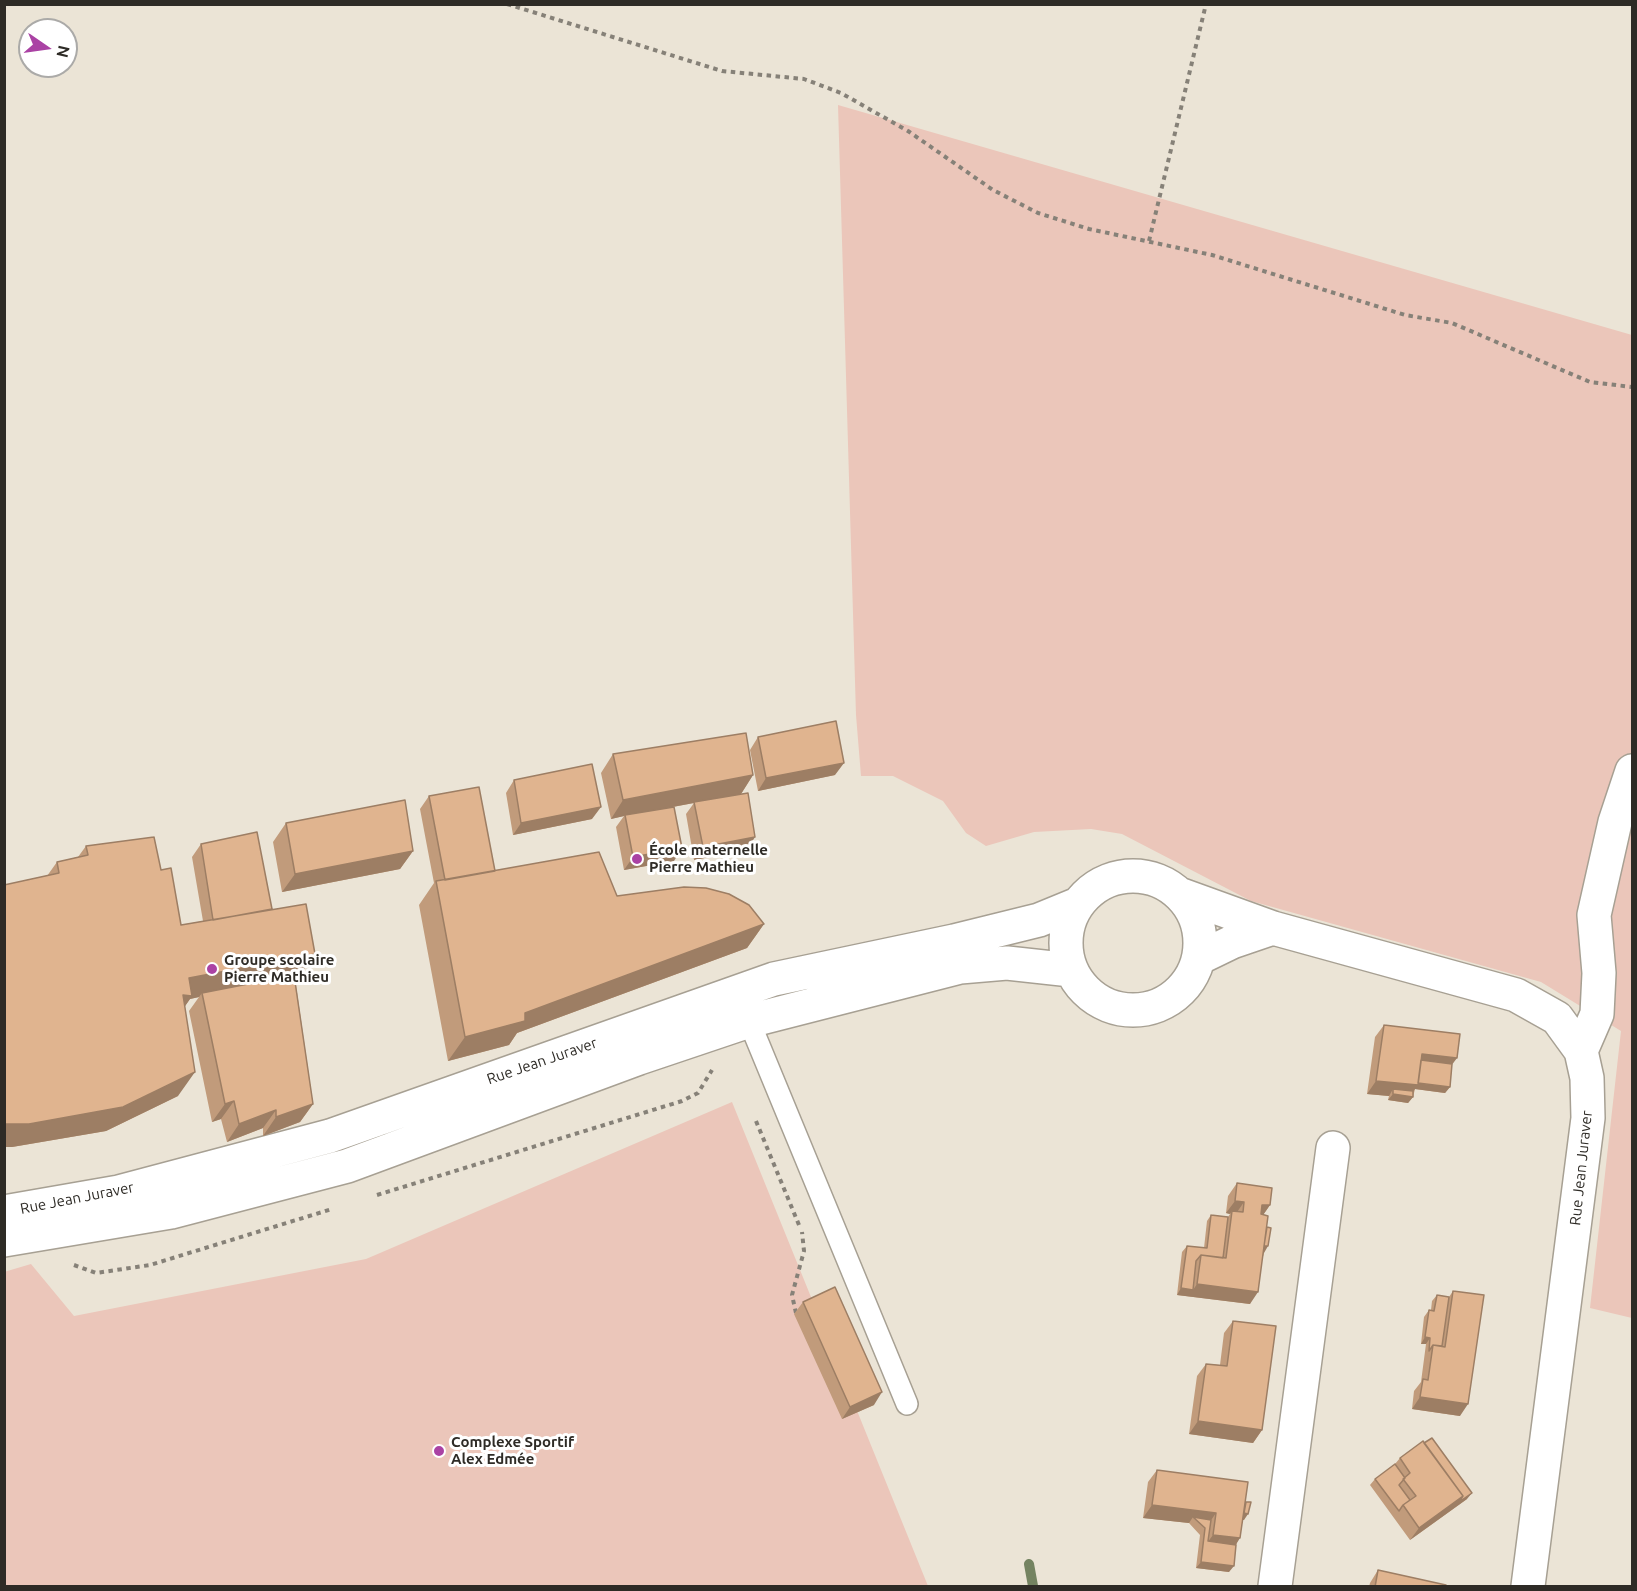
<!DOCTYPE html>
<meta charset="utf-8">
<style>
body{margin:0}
#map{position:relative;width:1637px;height:1591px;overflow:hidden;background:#ebe4d6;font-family:Ubuntu,sans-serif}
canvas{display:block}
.frame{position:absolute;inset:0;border:6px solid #2e2b26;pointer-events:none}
.north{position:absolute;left:18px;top:18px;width:60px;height:60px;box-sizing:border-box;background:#fff;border:2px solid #abaaa8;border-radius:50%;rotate:103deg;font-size:16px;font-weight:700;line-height:24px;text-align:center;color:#2e2b26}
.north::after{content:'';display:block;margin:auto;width:21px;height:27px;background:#aa42a4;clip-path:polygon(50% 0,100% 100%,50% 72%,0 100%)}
</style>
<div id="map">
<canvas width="1637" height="1591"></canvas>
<div class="frame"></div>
<div class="north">N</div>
</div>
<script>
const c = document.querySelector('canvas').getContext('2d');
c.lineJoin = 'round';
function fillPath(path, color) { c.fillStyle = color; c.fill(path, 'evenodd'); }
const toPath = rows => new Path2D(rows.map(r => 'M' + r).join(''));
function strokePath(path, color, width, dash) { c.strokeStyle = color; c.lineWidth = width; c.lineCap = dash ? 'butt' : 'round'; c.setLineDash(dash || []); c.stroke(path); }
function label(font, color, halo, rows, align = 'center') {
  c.font = font + ' Ubuntu,sans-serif'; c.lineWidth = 6; c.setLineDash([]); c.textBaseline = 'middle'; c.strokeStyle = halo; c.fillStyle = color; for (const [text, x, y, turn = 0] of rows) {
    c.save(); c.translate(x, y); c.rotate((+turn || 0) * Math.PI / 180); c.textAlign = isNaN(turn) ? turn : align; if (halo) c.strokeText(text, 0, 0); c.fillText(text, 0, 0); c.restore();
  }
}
fillPath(toPath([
 [838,105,1632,335,1632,1318,1590,1308,1621,1031,1541,982,1251,901,1122,834,1091,829,1034,832,986,846,966,833,943,801,893,776,861,776,856,715],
 [732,1102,928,1586,5,1586,4,1272,31,1264,74,1316,366,1259]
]), '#ebc6ba');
strokePath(toPath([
 [1029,1564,1033,1586]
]), '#748361', 10);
const lane = toPath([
 [749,1021,907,1404]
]);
const street = toPath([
 '1066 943a67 67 0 1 1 134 0a67 67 0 1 1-134 0Z',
 [1179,894,1273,928,1516,995,1557,1018,1581,1051,1587,1078,1588,1118,1528,1586],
 [1199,958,1232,942,1273,928],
 [1581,1051,1597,1014,1599,973,1594,915,1615,822,1632,771],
 [4,1212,119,1192,330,1136,774,979,954,941,1039,920,1078,904],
 [4,1240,171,1212,347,1166,639,1058,749,1021,960,967,1007,963,1071,970],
 [1275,1586,1333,1148]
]);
strokePath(lane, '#a7a093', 24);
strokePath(street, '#a7a093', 36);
strokePath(toPath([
 [507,4,722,71,804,79,841,93,908,131,993,190,1038,213,1089,229,1212,255,1405,315,1452,323,1590,382,1632,387],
 [1149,241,1206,4],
 [756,1121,799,1225],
 [377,1195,682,1101,698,1093,712,1070],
 [74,1265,96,1273,150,1265,332,1209],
 [796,1313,792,1295,804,1251,802,1232]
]), '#868178', 4, [4.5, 4.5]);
strokePath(lane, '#fff', 21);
strokePath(street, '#fff', 33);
fillPath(toPath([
 [758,737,835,775,758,791,750,750],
 [613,754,753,775,741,794,747,850,694,860,686,814,694,803,667,808,674,861,624,870,616,827,624,816,611,819,601,773],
 [514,780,592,819,513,835,506,793],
 [429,796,495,871,617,896,764,924,747,948,517,1033,509,1045,448,1061,419,905,434,883,420,809],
 [286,823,413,851,400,869,282,892,273,842],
 [201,844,272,909,315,954,298,977,295,978,313,1104,300,1122,263,1136,263,1128,227,1142,221,1119,212,1122,189,1011,199,997,190,999,185,1006,178,1096,106,1131,12,1147,47,876,57,862,78,857,86,846,161,870,181,925,203,921,192,857],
 [1384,1025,1452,1064,1450,1087,1445,1093,1415,1089,1413,1097,1408,1103,1388,1100,1389,1096,1367,1094,1375,1037],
 [1237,1183,1270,1205,1263,1215,1264,1253,1250,1304,1177,1295,1182,1252,1187,1246,1204,1248,1207,1221,1211,1215,1228,1217,1230,1214,1226,1213,1228,1196],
 [1453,1291,1460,1416,1412,1409,1414,1391,1421,1382,1426,1344,1421,1344,1424,1317,1429,1310,1431,1310,1432,1301,1437,1295,1449,1297],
 [803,1302,874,1405,842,1419,794,1314],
 [1233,1321,1266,1397,1262,1430,1253,1443,1189,1434,1197,1376,1206,1364,1220,1365,1224,1333],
 [1400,1458,1467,1499,1410,1540,1370,1485,1375,1479,1395,1464],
 [1157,1470,1246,1502,1244,1520,1243,1520,1229,1572,1196,1568,1200,1535,1189,1523,1143,1518,1148,1482],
 [1378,1570,1446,1587,1369,1587,1370,1583]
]), '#c19b7b');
fillPath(toPath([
 [844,763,835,775,758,791,766,778],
 [753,775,741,794,625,816,625,815,624,816,611,819,623,800],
 [601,807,592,819,513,835,521,823],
 [755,837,747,850,694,860,703,847],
 [682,848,674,861,624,870,633,857],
 [413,851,400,869,282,892,295,874],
 [764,924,747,948,517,1033,509,1045,448,1061,465,1037,525,1013],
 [315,954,298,977,202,996,202,993,199,997,190,999,176,1019,189,978],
 [1422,1054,1457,1058,1448,1070,1417,1067],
 [195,1072,178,1096,106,1131,12,1147,4,1147,4,1124],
 [1376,1081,1415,1083,1450,1087,1445,1093,1415,1089,1410,1096,1413,1097,1408,1103,1388,1100,1393,1094,1393,1089,1389,1096,1367,1094],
 [234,1101,221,1119,212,1122,225,1104],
 [313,1104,300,1122,263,1136,276,1117],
 [276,1110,263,1128,227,1142,239,1124],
 [1235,1201,1244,1202,1235,1215,1232,1211,1230,1214,1226,1213],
 [1262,1205,1270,1205,1261,1218,1253,1217],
 [1261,1245,1268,1246,1264,1253,1256,1251],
 [1197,1284,1258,1292,1250,1304,1177,1295,1181,1288,1193,1290],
 [1425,1337,1430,1338,1426,1344,1421,1344],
 [882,1392,874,1405,842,1419,850,1407],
 [1420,1397,1468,1404,1460,1416,1412,1409],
 [1198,1421,1262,1430,1253,1443,1189,1434],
 [1472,1493,1467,1499,1410,1540,1419,1528,1463,1496],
 [1152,1505,1216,1513,1207,1526,1193,1517,1189,1523,1143,1518],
 [1241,1513,1248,1514,1244,1520,1236,1519],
 [1213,1535,1240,1538,1232,1551,1204,1547],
 [1201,1562,1234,1566,1229,1572,1196,1568]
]), '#9d7e64');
const building = toPath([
 [836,721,844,763,766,778,758,737,836,721],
 [746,733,753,775,623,800,613,754,746,733],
 [592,764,601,807,521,823,514,780,592,764],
 [479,787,495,871,445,880,429,796,479,787],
 [748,793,755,837,703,847,694,802,748,793],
 [405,800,413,851,295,874,286,823,405,800],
 [674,807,682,848,633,857,625,815,674,807],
 [257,832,272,909,213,920,201,844,257,832],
 [154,837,161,870,171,868,181,925,306,904,315,954,189,978,192,996,183,995,195,1072,123,1107,29,1124,4,1124,4,885,59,873,57,862,88,855,86,846,154,837],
 [599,852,617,896,684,887,706,888,729,894,749,905,764,924,525,1013,525,1021,465,1037,436,881,599,852],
 [294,975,313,1104,276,1117,276,1110,239,1124,234,1101,225,1104,202,993,294,975],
 [1384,1025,1460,1034,1457,1058,1422,1054,1418,1085,1376,1081,1384,1025],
 [1421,1060,1452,1064,1450,1087,1418,1083,1421,1060],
 [1393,1089,1413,1091,1413,1097,1393,1094,1393,1089],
 [1237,1183,1272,1188,1270,1205,1262,1205,1261,1214,1268,1216,1258,1292,1197,1284,1201,1255,1226,1258,1232,1211,1243,1212,1244,1202,1235,1201,1237,1183],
 [1211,1215,1228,1217,1223,1258,1201,1255,1196,1261,1193,1290,1181,1288,1187,1246,1207,1248,1211,1215],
 [1267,1227,1271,1228,1268,1246,1264,1246,1267,1227],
 [835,1287,882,1392,850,1407,803,1302,835,1287],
 [1453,1291,1484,1295,1468,1404,1420,1397,1423,1379,1428,1380,1433,1345,1445,1347,1453,1291],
 [1437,1295,1449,1297,1442,1346,1433,1345,1429,1351,1430,1338,1425,1337,1429,1310,1434,1311,1437,1295],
 [1233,1321,1276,1326,1262,1430,1198,1421,1206,1364,1227,1366,1233,1321],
 [1432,1438,1472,1493,1459,1502,1463,1496,1424,1443,1432,1438],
 [1423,1441,1463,1496,1419,1528,1403,1505,1416,1496,1403,1479,1410,1473,1400,1458,1423,1441],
 [1395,1464,1405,1478,1399,1485,1410,1500,1403,1505,1399,1511,1375,1479,1395,1464],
 [1157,1470,1248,1482,1240,1538,1213,1535,1216,1513,1152,1505,1157,1470],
 [1246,1502,1251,1502,1248,1514,1244,1513,1246,1502],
 [1193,1517,1211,1520,1208,1541,1236,1545,1234,1566,1201,1562,1205,1528,1193,1517],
 [1378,1570,1446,1585,1446,1587,1375,1587,1378,1570]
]);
fillPath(building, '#e0b48f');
strokePath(building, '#9d7e64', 1.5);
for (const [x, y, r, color] of [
 [637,859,6,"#aa42a4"],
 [212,969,6,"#aa42a4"],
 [439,1451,6,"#aa42a4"]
]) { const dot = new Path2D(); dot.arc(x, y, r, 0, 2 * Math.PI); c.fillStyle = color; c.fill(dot); strokePath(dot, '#fff', 2); }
label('bold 15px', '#2e2b26', '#fff', [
 ["École maternelle",649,850],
 ["Pierre Mathieu",649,867],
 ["Groupe scolaire",224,960],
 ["Pierre Mathieu",224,977],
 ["Complexe Sportif",451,1442],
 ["Alex Edmée",451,1459]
], 'left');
label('15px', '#2e2b26', '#fff', [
 ["Rue Jean Juraver",542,1061,-19],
 ["Rue Jean Juraver",1581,1168,-84],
 ["Rue Jean Juraver",77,1198,-11]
]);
</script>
